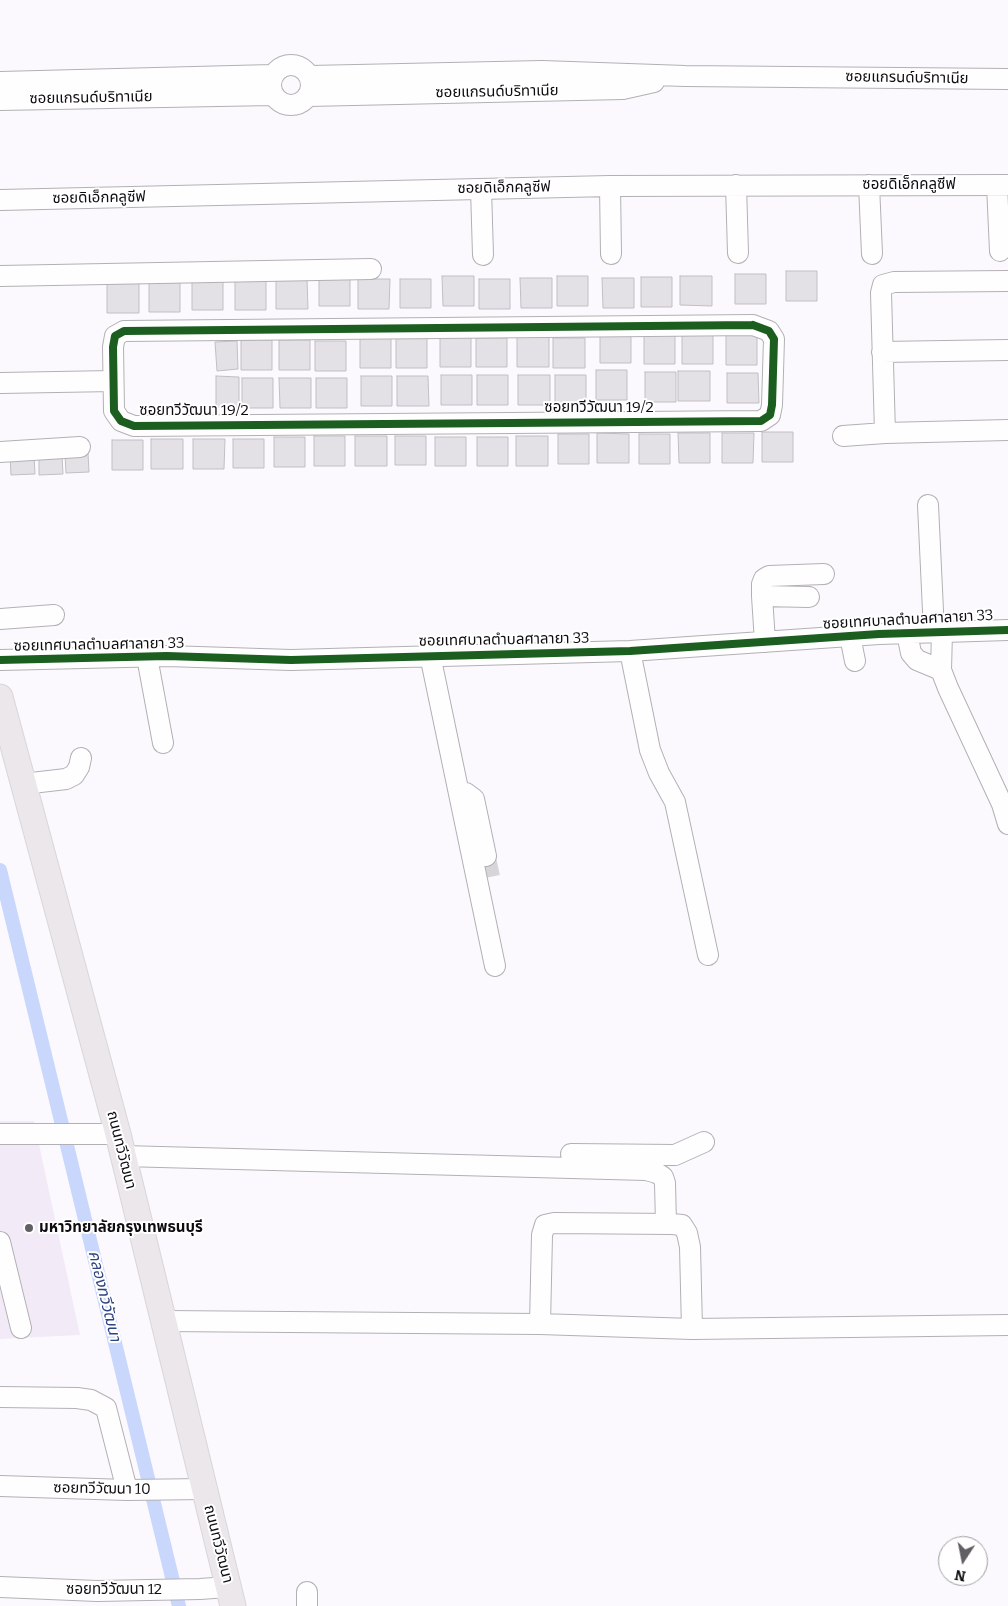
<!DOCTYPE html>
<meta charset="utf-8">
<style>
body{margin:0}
#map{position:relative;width:1008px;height:1606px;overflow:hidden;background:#fcf9fe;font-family:Bitter,serif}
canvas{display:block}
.north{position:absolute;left:938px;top:1536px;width:50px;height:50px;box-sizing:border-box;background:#fff;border:1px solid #9f9e9f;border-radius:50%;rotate:191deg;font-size:14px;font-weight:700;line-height:20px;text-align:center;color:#0e0c10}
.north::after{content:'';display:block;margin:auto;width:18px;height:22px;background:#615f63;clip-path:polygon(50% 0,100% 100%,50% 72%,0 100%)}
</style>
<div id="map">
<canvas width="1008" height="1606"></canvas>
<div class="north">N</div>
</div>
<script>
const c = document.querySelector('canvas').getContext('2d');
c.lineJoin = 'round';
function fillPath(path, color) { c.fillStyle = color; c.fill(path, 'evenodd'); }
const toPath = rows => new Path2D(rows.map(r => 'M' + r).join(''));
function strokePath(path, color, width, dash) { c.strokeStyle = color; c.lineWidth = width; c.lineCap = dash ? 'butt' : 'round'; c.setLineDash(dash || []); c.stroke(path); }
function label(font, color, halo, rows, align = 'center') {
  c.font = font + ' Bitter,"Noto Sans Thai",serif'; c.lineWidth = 4; c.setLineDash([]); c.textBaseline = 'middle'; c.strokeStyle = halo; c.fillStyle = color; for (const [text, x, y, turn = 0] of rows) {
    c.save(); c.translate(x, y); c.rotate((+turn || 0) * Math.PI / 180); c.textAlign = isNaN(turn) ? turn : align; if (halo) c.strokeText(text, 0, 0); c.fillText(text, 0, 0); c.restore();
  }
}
fillPath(toPath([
 [0,1121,34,1121,80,1335,0,1339]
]), '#f2ebf7');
strokePath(toPath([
 [0,870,179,1606]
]), '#cad7fd', 14);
const building = toPath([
 [786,271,817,271,817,301,786,301,786,271],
 [735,274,766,274,766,304,735,304,735,274],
 [442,276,474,276,474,306,443,306,442,276],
 [557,276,588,276,588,306,557,306,557,276],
 [680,276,712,276,712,306,680,305,680,276],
 [319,277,350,277,350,306,319,306,319,277],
 [641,277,672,277,672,307,641,307,641,277],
 [520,278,552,278,552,308,521,308,520,278],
 [602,278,634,278,634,308,603,308,602,278],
 [276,279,307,279,308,309,276,309,276,279],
 [358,279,390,279,389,309,358,309,358,279],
 [400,279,431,279,431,308,400,308,400,279],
 [479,279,510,279,510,309,479,309,479,279],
 [192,280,223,280,223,310,192,310,192,280],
 [235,280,266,280,266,310,235,310,235,280],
 [149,282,180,282,180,312,149,312,149,282],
 [107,283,139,283,139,313,107,313,107,283],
 [631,333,631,363,600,363,600,334,631,333],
 [644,334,675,334,675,364,644,364,644,334],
 [682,335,713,335,713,364,682,364,682,335],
 [726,335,757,335,757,365,726,365,726,335],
 [440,337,471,337,471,367,440,367,440,337],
 [517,337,549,337,549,367,517,367,517,337],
 [360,338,391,338,391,368,360,368,360,338],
 [396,338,427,338,427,368,396,368,396,338],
 [476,338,507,338,507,367,476,367,476,338],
 [553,338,585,338,585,368,553,368,553,338],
 [241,340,272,340,272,370,241,370,241,340],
 [279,340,310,340,310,370,279,370,279,340],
 [237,341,238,369,217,371,215,342,237,341],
 [315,341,346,341,346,371,315,371,315,341],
 [596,370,627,370,627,400,596,400,596,370],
 [678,371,710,371,710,401,678,401,678,371],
 [645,372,676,372,676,402,645,402,645,372],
 [727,373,758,373,759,403,727,403,727,373],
 [441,375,472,375,472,405,441,405,441,375],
 [477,375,508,375,508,405,477,405,477,375],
 [518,375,550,375,550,405,518,405,518,375],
 [555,375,586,375,586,405,555,405,555,375],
 [216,376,239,377,239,407,216,407,216,376],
 [361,376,392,376,392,406,361,406,361,376],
 [397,376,428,376,429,406,397,406,397,376],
 [242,378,273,378,273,408,242,408,242,378],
 [279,378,311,378,311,408,280,408,279,378],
 [316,378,347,378,347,408,316,408,316,378],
 [762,432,793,432,793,462,762,462,762,432],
 [597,433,629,434,629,463,597,463,597,433],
 [678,433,710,433,710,463,679,463,678,433],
 [722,433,754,433,753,463,722,463,722,433],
 [558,434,589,434,589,464,558,464,558,434],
 [639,434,670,434,670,464,639,464,639,434],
 [314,436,345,436,345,466,314,466,314,436],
 [355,436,387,436,387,466,355,466,355,436],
 [395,436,426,436,426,465,395,465,395,436],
 [516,436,548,436,548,466,516,466,516,436],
 [274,437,305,437,305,467,274,467,274,437],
 [435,437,466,437,466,466,435,466,435,437],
 [477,437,508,437,508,466,477,466,477,437],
 [151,439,183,439,183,469,151,469,151,439],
 [193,439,225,439,224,469,193,469,193,439],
 [233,439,264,439,264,468,233,468,233,439],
 [112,440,143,440,143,470,112,470,112,440],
 [88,453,89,472,66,473,65,454,88,453],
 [34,455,35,474,11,475,10,456,34,455],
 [62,456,63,474,39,475,39,457,62,456]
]);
fillPath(building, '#e3e1e6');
strokePath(building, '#c0bfc3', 1);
strokePath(toPath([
 [486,858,490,877]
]), '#d8d5da', 20, [20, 10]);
const minor = toPath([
 '271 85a20 20 0 1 1 40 0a20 20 0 1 1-40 0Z',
 [310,76,542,71,685,76,1008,79],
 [0,82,272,75],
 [308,96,623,89,654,82],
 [0,100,273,95],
 [736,185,738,253],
 [869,185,872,254],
 [997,185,1000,251],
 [610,186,611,254],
 [481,189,483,255],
 [0,200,610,186,1008,185],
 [0,276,371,269],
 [753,325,769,331,774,339,772,405,770,415,761,421,134,426,121,421,114,411,113,347,115,336,124,331,753,325],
 [882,352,1008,350],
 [0,383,113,381],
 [885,433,881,293,883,285,894,282,1008,281],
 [843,436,885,433,1008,430],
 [0,452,80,447],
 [928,505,934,632],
 [762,596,809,597],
 [0,619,54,615],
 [942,632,941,670,948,688,1002,804,1008,824],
 [907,633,911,653,917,660,941,670],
 [850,636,855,661],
 [765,642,762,596,762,584,764,579,769,576,824,574],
 [630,651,650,750,659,773,675,802,708,955],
 [430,655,495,966],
 [147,657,163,743],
 [0,660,167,656,291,660,630,651,879,634,1008,630],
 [23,784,66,779,74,775,79,767,81,758],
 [459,794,466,793,474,799,486,856],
 [0,1134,118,1134],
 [571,1154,675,1155,704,1142],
 [123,1156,646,1170,657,1173,663,1177,665,1183,666,1224],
 [0,1242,21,1328],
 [163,1321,540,1324,692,1329,1008,1325],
 [540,1324,542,1235,545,1225,554,1223,672,1224,682,1225,687,1233,690,1247,692,1329],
 [0,1397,77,1398,91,1400,106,1408,127,1490],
 [0,1486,127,1490,204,1489],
 [0,1587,97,1591,200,1589,228,1587],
 [307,1592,307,1606]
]);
const major = toPath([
 [0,697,118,1134,233,1606]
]);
strokePath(minor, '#b3b0b5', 22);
strokePath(major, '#d8d6d9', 27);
strokePath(minor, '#fffeff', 20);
strokePath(major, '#ebe7eb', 25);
strokePath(toPath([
 [753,325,769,331,774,339,772,405,770,415,761,421,134,426,121,421,114,411,113,347,115,336,124,331,753,325],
 [0,660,167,656,291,660,630,651,879,634,1008,630]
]), '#1b5e20', 8);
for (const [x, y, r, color] of [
 [29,1228,5,"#615f63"]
]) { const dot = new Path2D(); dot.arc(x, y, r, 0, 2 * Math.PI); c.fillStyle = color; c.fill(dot); strokePath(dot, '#fff', 2); }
label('15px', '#0e0c10', '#fff', [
 ["ซอยแกรนด์บริทาเนีย",907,78,1],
 ["ซอยแกรนด์บริทาเนีย",497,92,-1],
 ["ซอยแกรนด์บริทาเนีย",91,98,-1],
 ["ซอยดิเอ็กคลูซีฟ",909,185],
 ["ซอยดิเอ็กคลูซีฟ",504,188,-1],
 ["ซอยดิเอ็กคลูซีฟ",99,198,-1],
 ["ซอยทวีวัฒนา 19/2",599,408],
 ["ซอยทวีวัฒนา 19/2",194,411],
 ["ซอยเทศบาลตำบลศาลายา 33",908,620,-3],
 ["ซอยเทศบาลตำบลศาลายา 33",504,640,-1],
 ["ซอยเทศบาลตำบลศาลายา 33",99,645,-1],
 ["ถนนทวีวัฒนา",121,1150,76],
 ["ซอยทวีวัฒนา 10",102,1489,1],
 ["ถนนทวีวัฒนา",218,1544,76],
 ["ซอยทวีวัฒนา 12",114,1590]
]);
label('bold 15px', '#0e0c10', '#fff', [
 ["มหาวิทยาลัยกรุงเทพธนบุรี",39,1228]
], 'left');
label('italic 16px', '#2f4482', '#fff', [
 ["คลองทวีวัฒนา",104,1296,76]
]);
</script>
